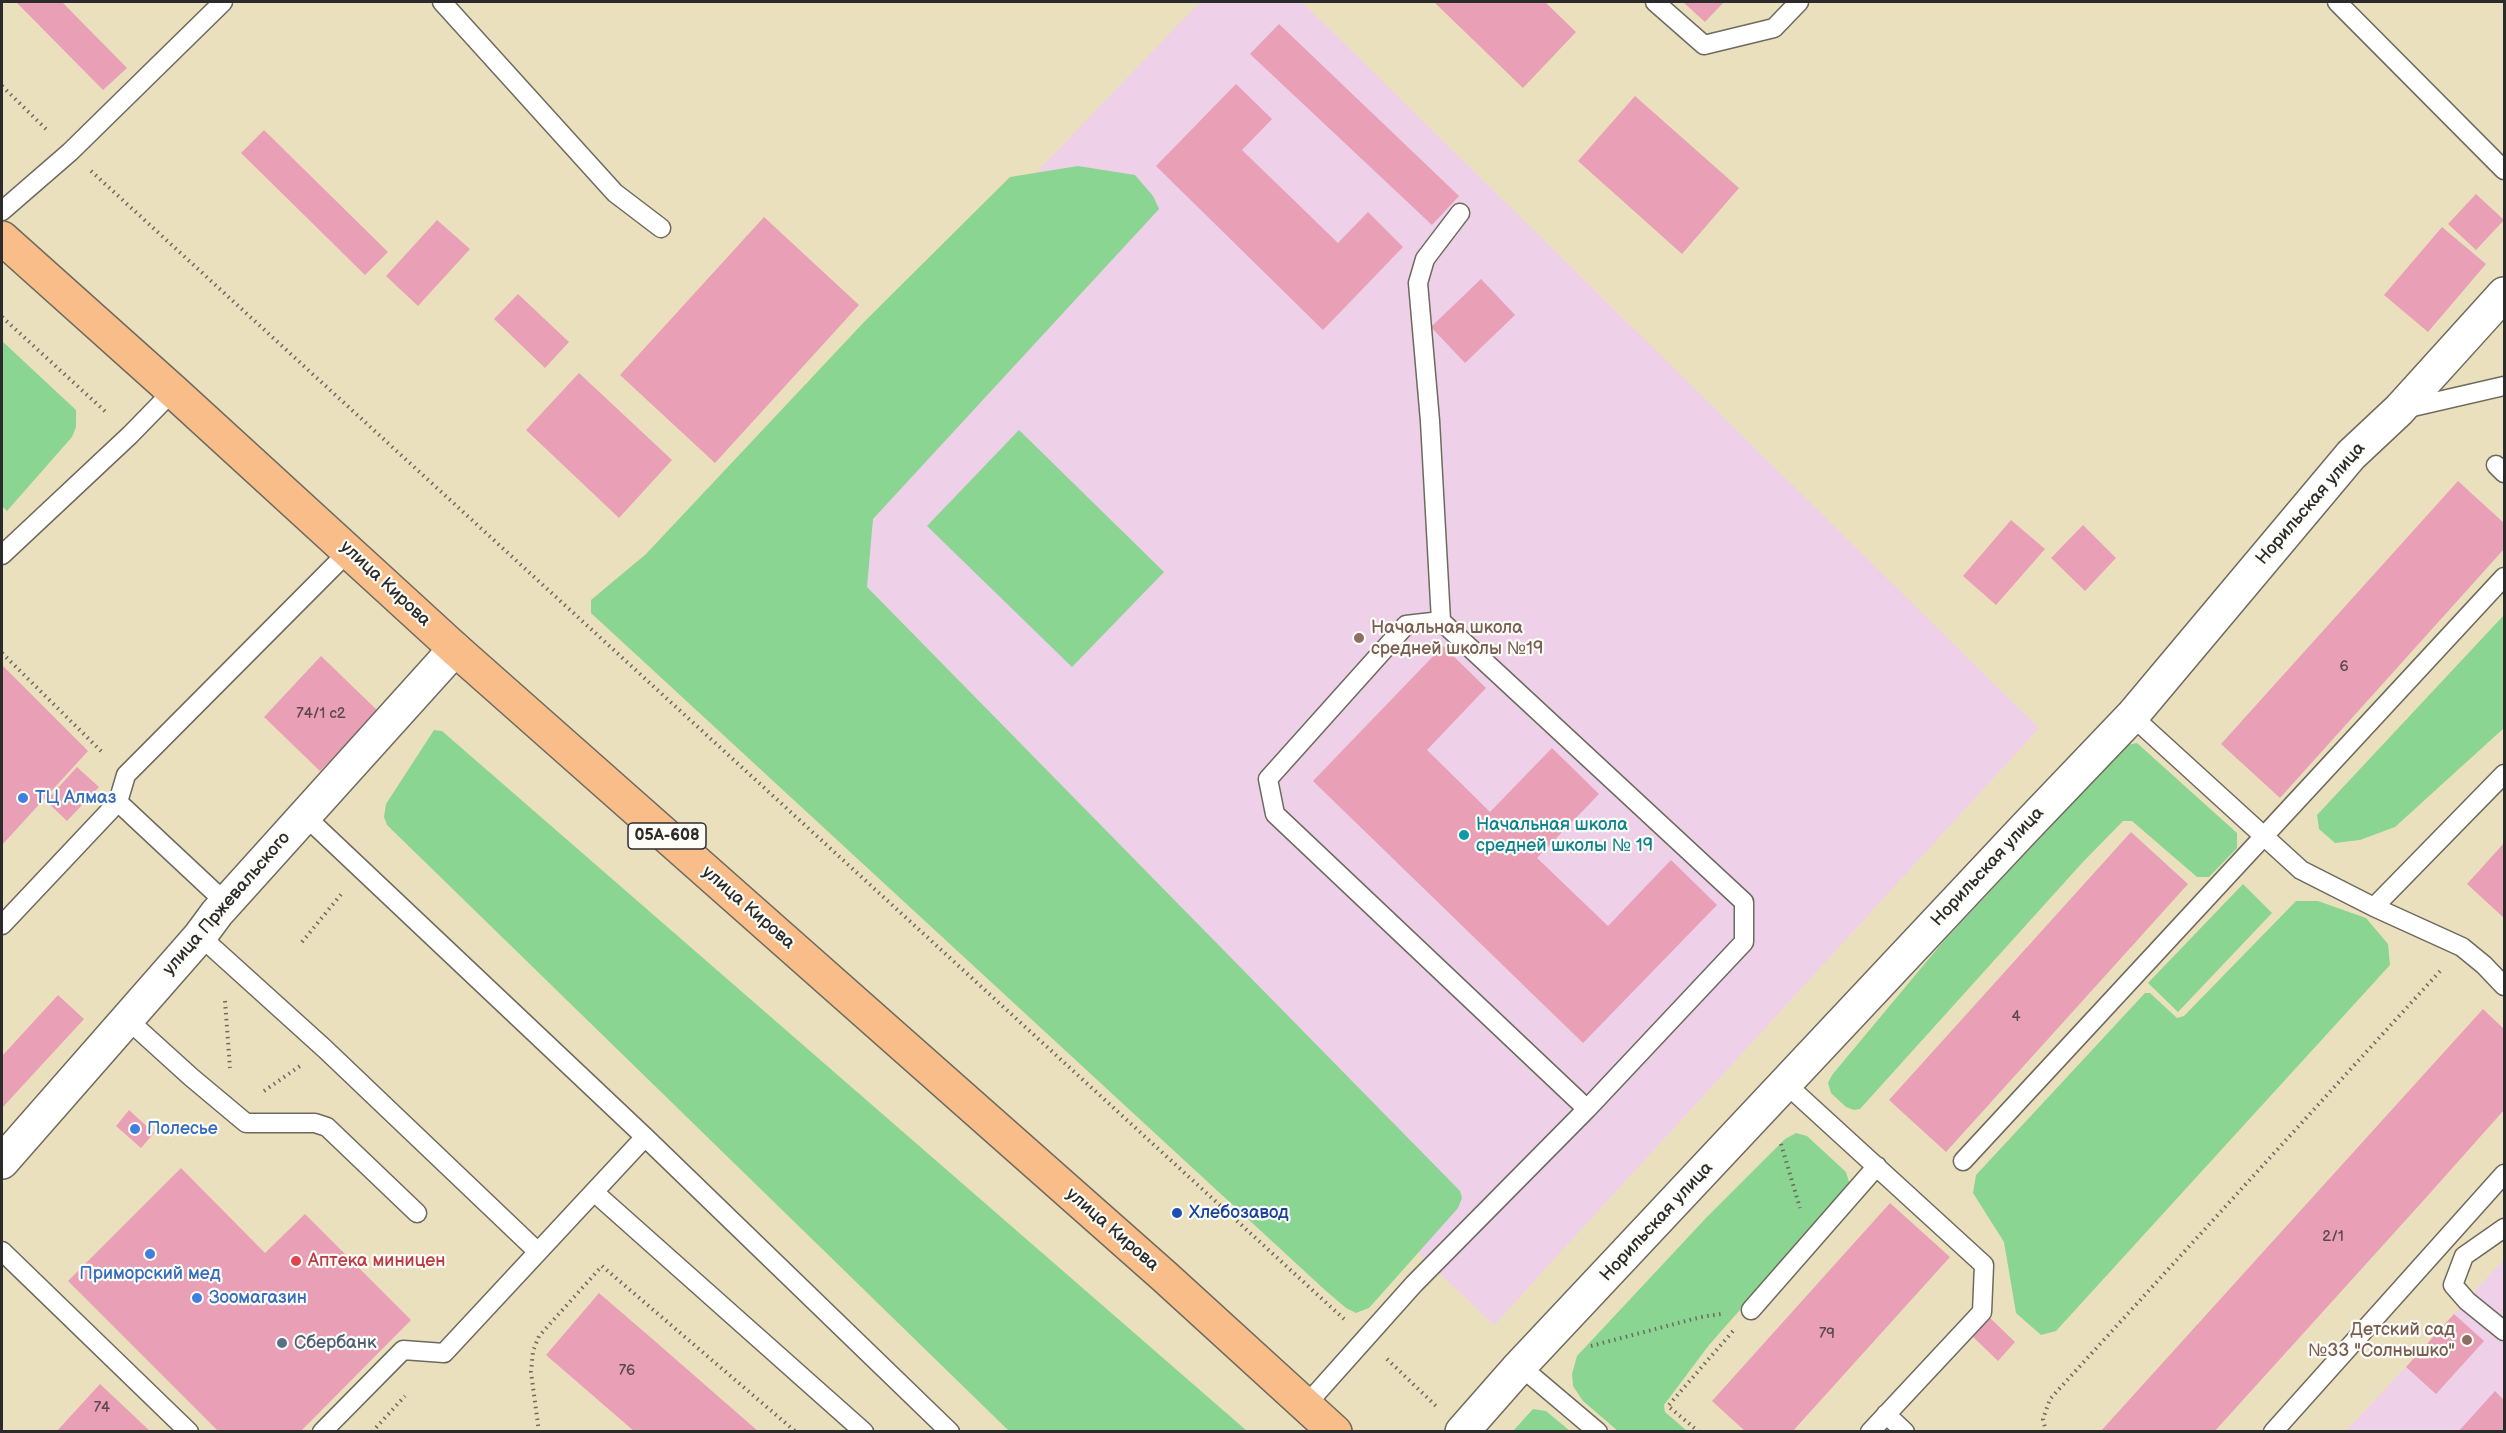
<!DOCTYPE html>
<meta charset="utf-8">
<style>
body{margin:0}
#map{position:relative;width:2506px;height:1433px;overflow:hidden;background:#ebe0be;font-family:"Balsamiq Sans",sans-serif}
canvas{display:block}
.frame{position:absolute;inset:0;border:3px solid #2b2b2b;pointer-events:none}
</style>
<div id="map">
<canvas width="2506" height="1433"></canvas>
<div class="frame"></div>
</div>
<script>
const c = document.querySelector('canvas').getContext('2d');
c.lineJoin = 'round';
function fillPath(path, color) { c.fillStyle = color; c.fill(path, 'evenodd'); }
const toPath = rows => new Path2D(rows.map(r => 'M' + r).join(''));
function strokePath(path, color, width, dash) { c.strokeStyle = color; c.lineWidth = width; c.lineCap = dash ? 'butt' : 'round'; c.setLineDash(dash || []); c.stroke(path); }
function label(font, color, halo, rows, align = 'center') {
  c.font = font + ' "Balsamiq Sans",sans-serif'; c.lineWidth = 4.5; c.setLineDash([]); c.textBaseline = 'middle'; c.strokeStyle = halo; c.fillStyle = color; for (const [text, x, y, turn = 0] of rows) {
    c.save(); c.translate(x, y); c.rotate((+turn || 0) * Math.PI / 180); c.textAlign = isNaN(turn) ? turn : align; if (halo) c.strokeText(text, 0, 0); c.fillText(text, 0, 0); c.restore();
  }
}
fillPath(toPath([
 [1200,2,1302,2,2039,728,1494,1325,675,548],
 [2504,1259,2504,1431,2345,1432,2406,1367]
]), '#eed0e8');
fillPath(toPath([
 [1078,166,1135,175,1153,196,1159,209,873,519,867,587,1460,1191,1462,1198,1458,1208,1369,1308,1356,1313,1346,1308,1326,1291,591,613,591,600,646,554,865,321,1010,177],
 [2,341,76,410,76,427,72,437,7,511,2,506],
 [1019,430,1164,572,1072,667,927,526],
 [2504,615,2504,728,2395,827,2360,840,2335,843,2319,829,2317,815],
 [434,730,442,731,1247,1431,1009,1431,387,825,384,817,386,804],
 [2137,743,2237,833,2237,848,2209,877,2197,877,2132,821,2123,821,2082,863,1860,1109,1854,1110,1846,1107,1831,1093,1828,1083,1832,1075,1942,943,2127,745],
 [2243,884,2272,913,2178,1012,2148,983],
 [2296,901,2318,901,2366,918,2388,944,2390,965,2056,1331,2041,1335,2016,1313,2004,1242,1973,1193,1976,1175,2145,993,2150,993,2177,1018,2184,1016],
 [1796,1133,1807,1136,1846,1172,1849,1182,1844,1192,1709,1345,1664,1405,1665,1412,1687,1431,1618,1431,1583,1401,1573,1386,1572,1374,1577,1356,1706,1218,1785,1139],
 [1533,1409,1546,1411,1570,1431,1513,1431]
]), '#8ad591');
fillPath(toPath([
 [16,2,62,2,127,68,103,90],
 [1437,2,1545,2,1576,32,1523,88,1435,3],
 [1683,2,1724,2,1705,22],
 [1279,24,1459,196,1432,225,1250,54],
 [1236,84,1272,119,1242,150,1338,243,1368,212,1403,247,1323,330,1156,166],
 [1635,96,1739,188,1682,254,1578,161],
 [264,130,388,252,365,275,241,153],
 [2476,194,2504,220,2476,250,2448,224],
 [764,217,859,305,715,463,620,375],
 [437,220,470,249,418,306,386,276],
 [2442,227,2486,264,2428,332,2384,295],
 [1481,279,1515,315,1465,363,1431,327],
 [518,294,569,342,545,368,494,319],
 [579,373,672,460,619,518,526,430],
 [2458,481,2504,523,2504,549,2280,798,2221,744],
 [2011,520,2045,549,1996,605,1963,576],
 [2083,525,2116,558,2085,591,2051,558],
 [1443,646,1486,688,1427,750,1490,812,1552,748,1599,794,1537,858,1608,926,1671,860,1717,905,1583,1043,1313,781],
 [321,656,378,711,320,771,264,717],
 [2,665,88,751,2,845],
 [77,767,99,787,67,821,46,801],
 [2131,832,2188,884,1946,1152,1889,1100],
 [2504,843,2504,918,2467,884],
 [58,995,84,1019,2,1108,2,1056],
 [2483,1009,2504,1029,2504,1110,2423,1201,2214,1432,2100,1432],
 [129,1110,154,1133,141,1148,116,1126],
 [181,1168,265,1253,305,1214,411,1320,300,1432,219,1432,68,1281],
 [1890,1203,1950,1257,1792,1432,1746,1432,1712,1401],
 [599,1293,649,1336,759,1432,635,1432,546,1355],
 [2454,1314,2484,1341,2436,1394,2406,1367],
 [1987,1315,2015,1342,1998,1361,1970,1334],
 [100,1384,151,1432,56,1432],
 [2495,1391,2504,1400,2504,1432,2458,1432]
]), '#e99fb6');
const service = toPath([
 [442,2,615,193,661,228],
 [1655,2,1704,45,1774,28,1799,2],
 [2337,2,2504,170],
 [2,211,70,152,223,2],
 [2404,409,2504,386],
 [2496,465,2504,473],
 [2,555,130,435,173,391],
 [1441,621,1406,625,1268,779,1275,814,1587,1109],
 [2132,716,2301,870,2374,907,2462,947,2484,965,2504,986],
 [305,816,645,1137,950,1432],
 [226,903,118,802,126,775,349,551],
 [2374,907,2504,774],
 [2,925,118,802],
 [200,936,325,1049,538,1252],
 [127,1019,191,1077,246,1123,315,1123,327,1127,417,1213],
 [1786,1084,1984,1265,1982,1312,1870,1432],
 [1963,1161,2504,577],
 [594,1192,864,1432],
 [2504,1228,2464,1256,2453,1285,2467,1301,2504,1331],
 [2,1251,189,1432],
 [1751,1310,1877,1166],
 [1520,1366,1598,1432],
 [1306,1405,1414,1284,1587,1109,1744,942,1744,902,1441,621,1430,421,1418,283,1425,259,1460,213],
 [1886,1414,1905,1432],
 [322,1432,403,1350,444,1353,645,1137],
 [2273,1432,2504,1174]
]);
const minor = toPath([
 [2,1162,200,936,217,913,455,649],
 [1462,1432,1520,1366,2024,829,2132,716,2351,455,2399,410,2504,294]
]);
const primary = toPath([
 [2,238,173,391,455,649,1164,1276,1335,1432]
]);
strokePath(service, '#6e6a5e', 21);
strokePath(minor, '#6e6a5e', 36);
strokePath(primary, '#6e6a5e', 36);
strokePath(toPath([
 [2,86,48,131],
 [91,171,1344,1319],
 [2,317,108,414],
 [2,653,104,754],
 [302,942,343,892],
 [225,1001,230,1068],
 [264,1091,300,1066],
 [1781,1144,1800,1208],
 [1591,1346,1701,1317,1721,1314],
 [1387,1359,1436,1406],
 [372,1432,405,1396],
 [539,1432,531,1372,533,1351,539,1336,602,1266,796,1432],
 [1699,1432,1668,1406,1733,1331],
 [2046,1432,2043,1419,2050,1399,2441,970]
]), '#6e6a5e', 4, [1.5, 4.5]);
strokePath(service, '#fff', 18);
strokePath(minor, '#fff', 33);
strokePath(primary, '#f8bd89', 33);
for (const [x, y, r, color] of [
 [1359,638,6,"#8d6e63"],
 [23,798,6,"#3f7fe0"],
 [1464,835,6,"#0f9aa8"],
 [135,1129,6,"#3f7fe0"],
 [1177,1213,6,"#1a4fb4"],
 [150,1254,6,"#3f7fe0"],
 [296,1261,6,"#e0444e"],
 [197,1298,6,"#3f7fe0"],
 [2467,1340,6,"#8d6e63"],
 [282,1343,6,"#5c6f8a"]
]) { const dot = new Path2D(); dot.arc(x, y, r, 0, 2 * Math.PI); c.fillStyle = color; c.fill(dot); strokePath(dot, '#fdfcf7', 2); }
label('15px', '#5a484e', null, [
 ["6",2344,667],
 ["74/1 с2",321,714],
 ["4",2016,1017],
 ["2/1",2333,1237],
 ["79",1827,1334],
 ["76",627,1371],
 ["74",102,1408]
]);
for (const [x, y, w] of [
 [667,836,78]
]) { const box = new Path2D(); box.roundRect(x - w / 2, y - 13, w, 26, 4.5); c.fillStyle = '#fdfcf7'; c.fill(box); strokePath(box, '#2b2b2b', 1.5); }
label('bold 16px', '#2b2b2b', null, [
 ["05А-608",667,836]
]);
label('18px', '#2b2b2b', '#fdfcf7', [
 ["Норильская улица",2311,504,-49],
 ["улица Кирова",385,584,43],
 ["Норильская улица",1988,867,-47],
 ["улица Пржевальского",227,904,-49],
 ["улица Кирова",748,908,41],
 ["Норильская улица",1657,1222,-47],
 ["улица Кирова",1112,1230,41]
]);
label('18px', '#785e54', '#fdfcf7', [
 ["Начальная школа",1371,628],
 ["средней школы №19",1371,649],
 ["Детский сад",2455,1330,"right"],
 ["№33 \"Солнышко\"",2455,1351,"right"]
], 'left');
label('18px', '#366cbe', '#fdfcf7', [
 ["ТЦ Алмаз",35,798],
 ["Полесье",147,1129],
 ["Приморский мед",150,1274,"center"],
 ["Зоомагазин",209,1298]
], 'left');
label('18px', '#0d838f', '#fdfcf7', [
 ["Начальная школа",1476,825],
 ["средней школы № 19",1476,846]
], 'left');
label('18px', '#164399', '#fdfcf7', [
 ["Хлебoзавод",1189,1213]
], 'left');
label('18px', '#be3a42', '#fdfcf7', [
 ["Аптека миницен",308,1261]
], 'left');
label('18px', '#4e5e75', '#fdfcf7', [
 ["Сбербанк",294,1343]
], 'left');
</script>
